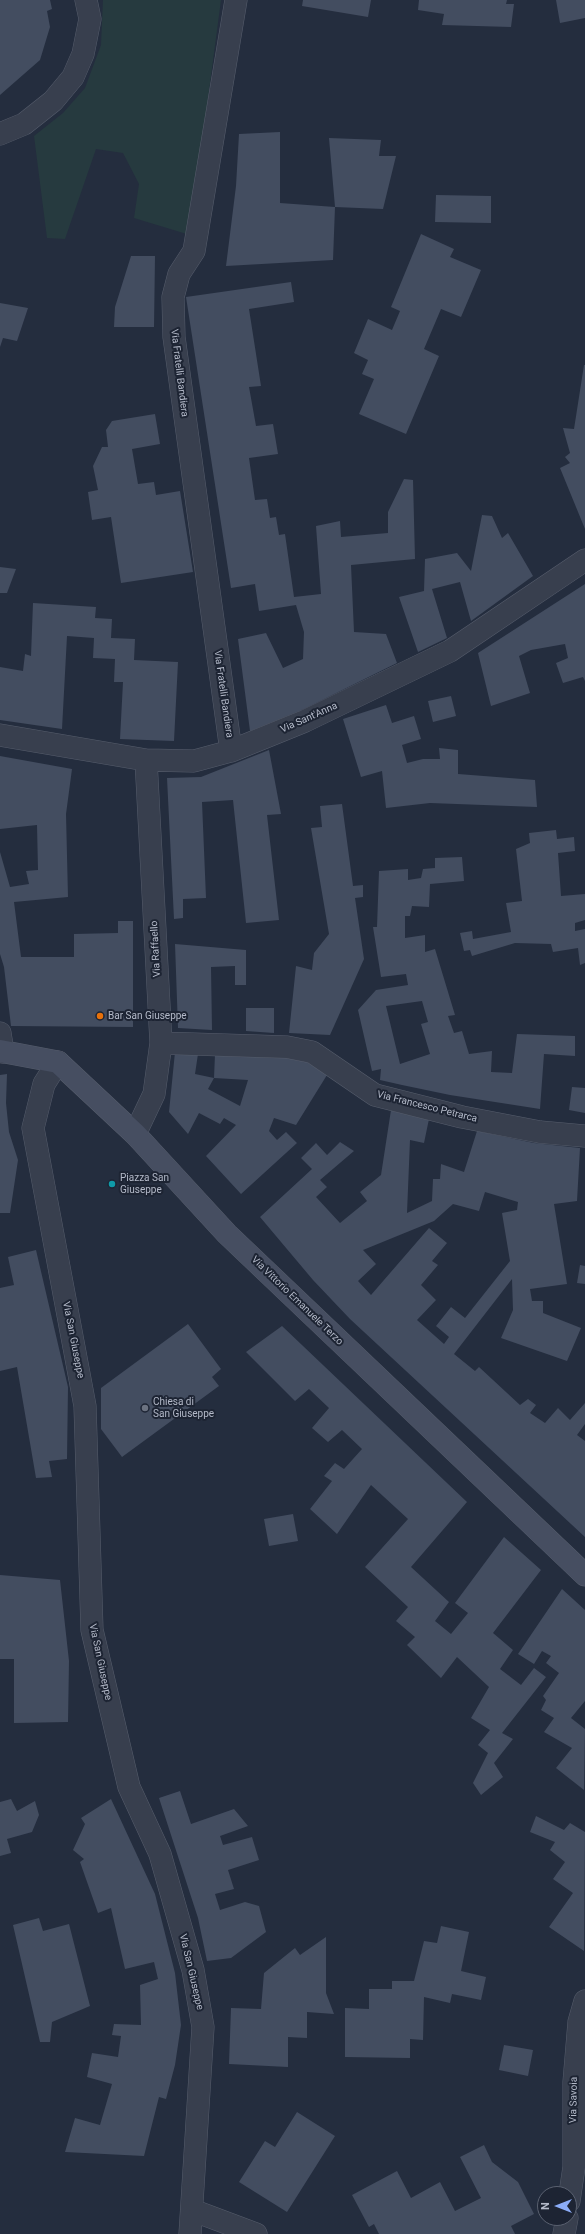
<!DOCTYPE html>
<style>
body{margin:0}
#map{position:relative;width:585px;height:2234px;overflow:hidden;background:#242d3e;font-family:Roboto,sans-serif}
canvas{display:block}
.north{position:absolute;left:537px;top:2186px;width:40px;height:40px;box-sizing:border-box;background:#1d2433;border:1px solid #59606f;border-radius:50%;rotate:270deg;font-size:11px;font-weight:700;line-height:16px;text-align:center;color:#b4bac9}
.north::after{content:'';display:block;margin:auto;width:14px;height:18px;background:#8bacf7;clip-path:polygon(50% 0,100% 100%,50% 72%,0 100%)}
</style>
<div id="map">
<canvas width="585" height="2234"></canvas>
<div class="north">N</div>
</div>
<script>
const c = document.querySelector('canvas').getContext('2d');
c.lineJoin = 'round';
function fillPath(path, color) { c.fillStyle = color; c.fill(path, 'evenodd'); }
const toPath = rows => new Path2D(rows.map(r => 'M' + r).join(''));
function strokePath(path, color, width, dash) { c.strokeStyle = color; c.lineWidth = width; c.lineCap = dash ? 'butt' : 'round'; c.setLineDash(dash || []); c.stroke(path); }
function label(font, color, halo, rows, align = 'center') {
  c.font = font + ' Roboto,sans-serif'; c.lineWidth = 4; c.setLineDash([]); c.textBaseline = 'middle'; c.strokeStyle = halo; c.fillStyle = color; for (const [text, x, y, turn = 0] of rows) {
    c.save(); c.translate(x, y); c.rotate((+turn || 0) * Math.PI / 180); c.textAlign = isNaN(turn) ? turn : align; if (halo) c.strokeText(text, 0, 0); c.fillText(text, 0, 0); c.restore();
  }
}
fillPath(toPath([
 [103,0,221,0,190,235,134,218,139,184,123,153,96,149,65,239,47,238,34,136,63,113,85,88,101,45]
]), '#263a3f');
fillPath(toPath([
 [0,0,50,0,52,9,47,11,50,27,40,60,0,95],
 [303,0,371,0,368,17,302,6],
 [419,0,507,0,506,4,514,4,511,27,442,25,444,14,418,10],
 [556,0,585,0,585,18,560,23],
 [280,132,280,203,335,207,333,260,226,266,236,186,239,134],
 [329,138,381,140,379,156,396,156,383,209,335,207],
 [436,195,491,196,491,223,435,222],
 [421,234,454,249,450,257,481,270,461,317,441,309,424,349,439,356,406,434,359,414,374,379,362,374,368,360,354,353,368,319,392,330,400,311,391,307],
 [131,256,155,256,154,327,114,327,115,307],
 [291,282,294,302,249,309,261,386,249,387,256,426,273,424,278,454,249,458,255,500,267,499,270,518,276,517,279,535,285,534,294,597,321,594,316,526,340,521,341,537,388,533,388,512,404,479,413,480,415,559,351,565,354,632,386,634,397,663,304,709,250,731,238,639,266,633,283,668,303,659,304,632,296,605,259,611,255,584,231,588,186,297],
 [0,303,28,308,17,341,3,338,0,347],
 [584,365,585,365,585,529,560,468,570,463,565,457,570,453,563,428,574,429],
 [155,414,160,444,132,449,138,484,154,482,156,495,180,491,193,572,121,583,111,517,92,520,88,492,98,490,93,466,102,447,108,447,106,430,112,421],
 [482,515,492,516,502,538,508,533,533,576,471,621,460,582,432,589,447,638,418,652,399,597,424,591,425,559,457,553,471,571],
 [0,567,16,569,7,593,0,593],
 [585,584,585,681,583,677,563,683,556,663,568,658,565,644,531,650,519,656,530,693,491,706,478,653],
 [33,603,96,607,95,618,112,619,111,638,135,639,134,660,178,662,174,741,120,739,123,682,114,682,115,659,93,658,94,638,67,636,62,729,0,720,0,667,23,671,25,654,31,656],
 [451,696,456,716,433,722,428,701],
 [386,705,392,723,414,716,421,739,402,745,407,763,423,759,440,759,439,748,458,750,458,774,535,780,537,807,430,803,386,808,382,771,361,777,343,719],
 [269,750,281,814,267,815,279,920,246,923,233,800,202,802,206,898,183,899,183,918,174,919,167,778,201,777],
 [0,756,72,769,66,814,68,897,14,902,21,957,74,957,74,934,118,933,118,921,133,921,133,1027,11,1026,4,967,0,954,0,852,10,887,29,884,26,871,38,870,37,825,0,829],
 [342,804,353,886,363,885,363,897,355,898,364,959,330,1035,289,1033,296,966,312,970,314,953,329,934,311,828,322,827,320,806],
 [556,830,557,839,574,837,575,851,558,853,561,896,585,894,585,920,575,923,575,931,585,929,585,963,580,965,578,948,553,952,551,944,515,943,472,956,470,950,464,951,460,933,472,931,473,939,511,932,506,903,522,901,516,849,530,843,529,833],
 [462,857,464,881,430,884,429,907,412,906,410,916,405,916,405,938,425,935,425,952,435,949,455,1015,448,1016,454,1033,462,1031,469,1054,492,1051,491,1072,512,1073,517,1034,575,1036,575,1056,544,1054,540,1109,450,1095,402,1085,380,1080,381,1069,372,1071,358,1010,376,990,408,985,406,974,381,977,373,927,377,927,379,871,408,869,408,880,421,878,423,869,435,868,435,858],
 [422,1001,428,1022,421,1024,430,1054,400,1064,386,1006],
 [175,944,246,950,246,985,235,985,235,966,211,967,212,1030,178,1028],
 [246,1008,274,1008,274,1033,246,1031],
 [175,1052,198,1054,195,1074,214,1078,215,1054,299,1057,327,1075,296,1125,274,1118,269,1131,277,1140,286,1132,297,1143,241,1194,206,1156,236,1125,224,1118,220,1124,199,1113,188,1134,169,1112],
 [214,1078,248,1080,240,1106,208,1089],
 [7,1074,6,1103,9,1132,18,1160,10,1213,0,1213,0,1075],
 [572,1087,585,1088,585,1113,569,1110],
 [391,1110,429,1119,424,1143,410,1140,407,1213,432,1201,433,1179,440,1179,441,1164,464,1172,477,1131,534,1143,580,1148,577,1201,554,1204,567,1284,530,1289,532,1301,543,1301,543,1313,581,1328,567,1361,501,1338,513,1310,512,1279,454,1354,475,1371,479,1367,520,1405,528,1399,536,1405,530,1413,545,1423,558,1408,570,1420,585,1403,585,1424,577,1435,585,1441,585,1537,350,1319,313,1280,260,1217,312,1169,301,1158,316,1143,327,1155,340,1142,354,1151,320,1180,327,1187,316,1197,340,1223,367,1201,360,1192,381,1175],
 [485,1192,518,1202,517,1210,502,1213,510,1261,465,1318,451,1307,436,1326,449,1337,444,1344,417,1320,436,1300,421,1285,438,1265,432,1261,447,1243,429,1228,371,1295,358,1281,376,1264,363,1250,434,1221,453,1204,479,1211],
 [36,1250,68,1387,67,1459,49,1461,52,1477,36,1478,17,1367,0,1371,0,1288,14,1285,8,1257],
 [580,1265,585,1266,585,1284,577,1283],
 [188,1324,221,1369,212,1377,219,1386,122,1457,101,1429,101,1388],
 [282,1326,467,1502,411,1567,449,1602,435,1621,451,1634,468,1613,455,1603,504,1537,541,1570,493,1633,513,1650,500,1669,521,1685,534,1668,546,1677,502,1733,513,1739,494,1763,503,1777,481,1795,473,1783,488,1753,478,1745,490,1730,471,1718,489,1687,457,1657,441,1678,407,1645,415,1637,396,1621,408,1607,365,1567,408,1519,371,1485,337,1534,310,1509,332,1481,324,1476,335,1463,344,1469,362,1449,342,1430,328,1442,312,1428,329,1408,309,1389,295,1401,246,1352],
 [293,1514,298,1541,269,1546,264,1519],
 [0,1575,60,1580,69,1661,68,1722,14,1723,14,1659,0,1659],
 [562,1589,585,1610,585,1701,571,1718,585,1729,584,1790,556,1768,572,1748,544,1732,554,1718,541,1710,546,1700,543,1696,559,1673,546,1663,551,1656,542,1651,534,1664,518,1654],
 [180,1791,191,1824,234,1809,248,1826,220,1836,223,1845,252,1837,259,1860,228,1870,234,1889,215,1894,220,1910,245,1902,259,1906,266,1932,231,1958,207,1961,198,1918,159,1798],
 [11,1799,17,1811,35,1801,39,1815,32,1832,7,1839,11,1853,0,1856,0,1802],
 [111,1799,155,1894,175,1973,181,2025,175,2065,166,2099,159,2097,144,2156,65,2152,75,2118,100,2125,112,2084,87,2077,92,2053,118,2057,121,2036,112,2035,114,2024,141,2025,140,1985,158,1979,154,1962,125,1969,111,1908,98,1913,80,1862,84,1859,73,1850,85,1824,81,1818],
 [536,1816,564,1830,570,1823,585,1832,584,1951,549,1927,573,1893,553,1879,565,1862,550,1850,555,1842,530,1832],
 [39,1918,43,1931,69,1924,90,2006,52,2022,50,2042,40,2042,13,1925],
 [441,1926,469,1932,461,1971,486,1977,481,2000,452,1994,450,2003,424,1997,423,2040,410,2039,410,2058,345,2057,345,2008,369,2009,369,1989,392,1989,392,1981,414,1981,424,1941,437,1943],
 [326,1937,326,1993,334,2014,307,2012,307,2038,288,2037,288,2067,229,2064,231,2008,261,2009,264,1973,295,1948,300,1955],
 [504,2045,533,2050,528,2076,499,2070],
 [297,2112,335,2136,287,2212,239,2182,265,2141,275,2147],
 [484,2145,492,2162,518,2182,534,2214,511,2226,515,2234,379,2234,374,2224,369,2227,352,2195,397,2171,411,2198,440,2182,455,2211,481,2198,460,2157]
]), '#434d60');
const street = toPath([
 [0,134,24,124,53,101,73,77,83,54,90,19,86,0],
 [0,735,146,760,194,761,231,751,305,721,450,651,585,560],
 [231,751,174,337,173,297,179,274,194,251,236,0],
 [0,1033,3,1052],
 [161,1043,287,1047,312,1052,375,1095,462,1117,540,1132,585,1136],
 [58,1062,44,1084,33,1128,85,1406,92,1630,129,1787,160,1854,193,1970,203,2027,190,2234],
 [135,1134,154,1094,161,1043,146,760],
 [569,2201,574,2167,574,2082,579,2022,585,2001],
 [192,2210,256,2234],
 [564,2234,567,2218]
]);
const secondary = toPath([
 [0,1051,58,1062,135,1134,227,1234,585,1575]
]);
strokePath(street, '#565d6c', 23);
strokePath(secondary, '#565d6c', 23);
strokePath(street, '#383f4e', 22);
strokePath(secondary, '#464e61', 22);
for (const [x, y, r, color] of [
 [100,1016,4,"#e8710a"],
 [112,1184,4,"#0f9aa8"],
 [145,1408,4,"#6b7280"]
]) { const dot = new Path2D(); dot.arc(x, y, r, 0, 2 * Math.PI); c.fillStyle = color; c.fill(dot); strokePath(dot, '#1d2433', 1.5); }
label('10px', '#b4bac9', '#1d2433', [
 ["Via Fratelli Bandiera",179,373,83],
 ["Via Fratelli Bandiera",223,694,82],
 ["Via Sant'Anna",309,718,-24],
 ["Via Raffaello",156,949,-93],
 ["Via Francesco Petrarca",427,1107,14],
 ["Via Vittorio Emanuele Terzo",297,1301,44],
 ["Via San Giuseppe",73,1340,79],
 ["Via San Giuseppe",100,1662,78],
 ["Via San Giuseppe",191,1972,77],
 ["Via Savoia",574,2100,-89]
]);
label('10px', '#b4bac9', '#1d2433', [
 ["Bar San Giuseppe",108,1016],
 ["Piazza San",120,1178],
 ["Giuseppe",120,1190],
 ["Chiesa di",153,1402],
 ["San Giuseppe",153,1414]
], 'left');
</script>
